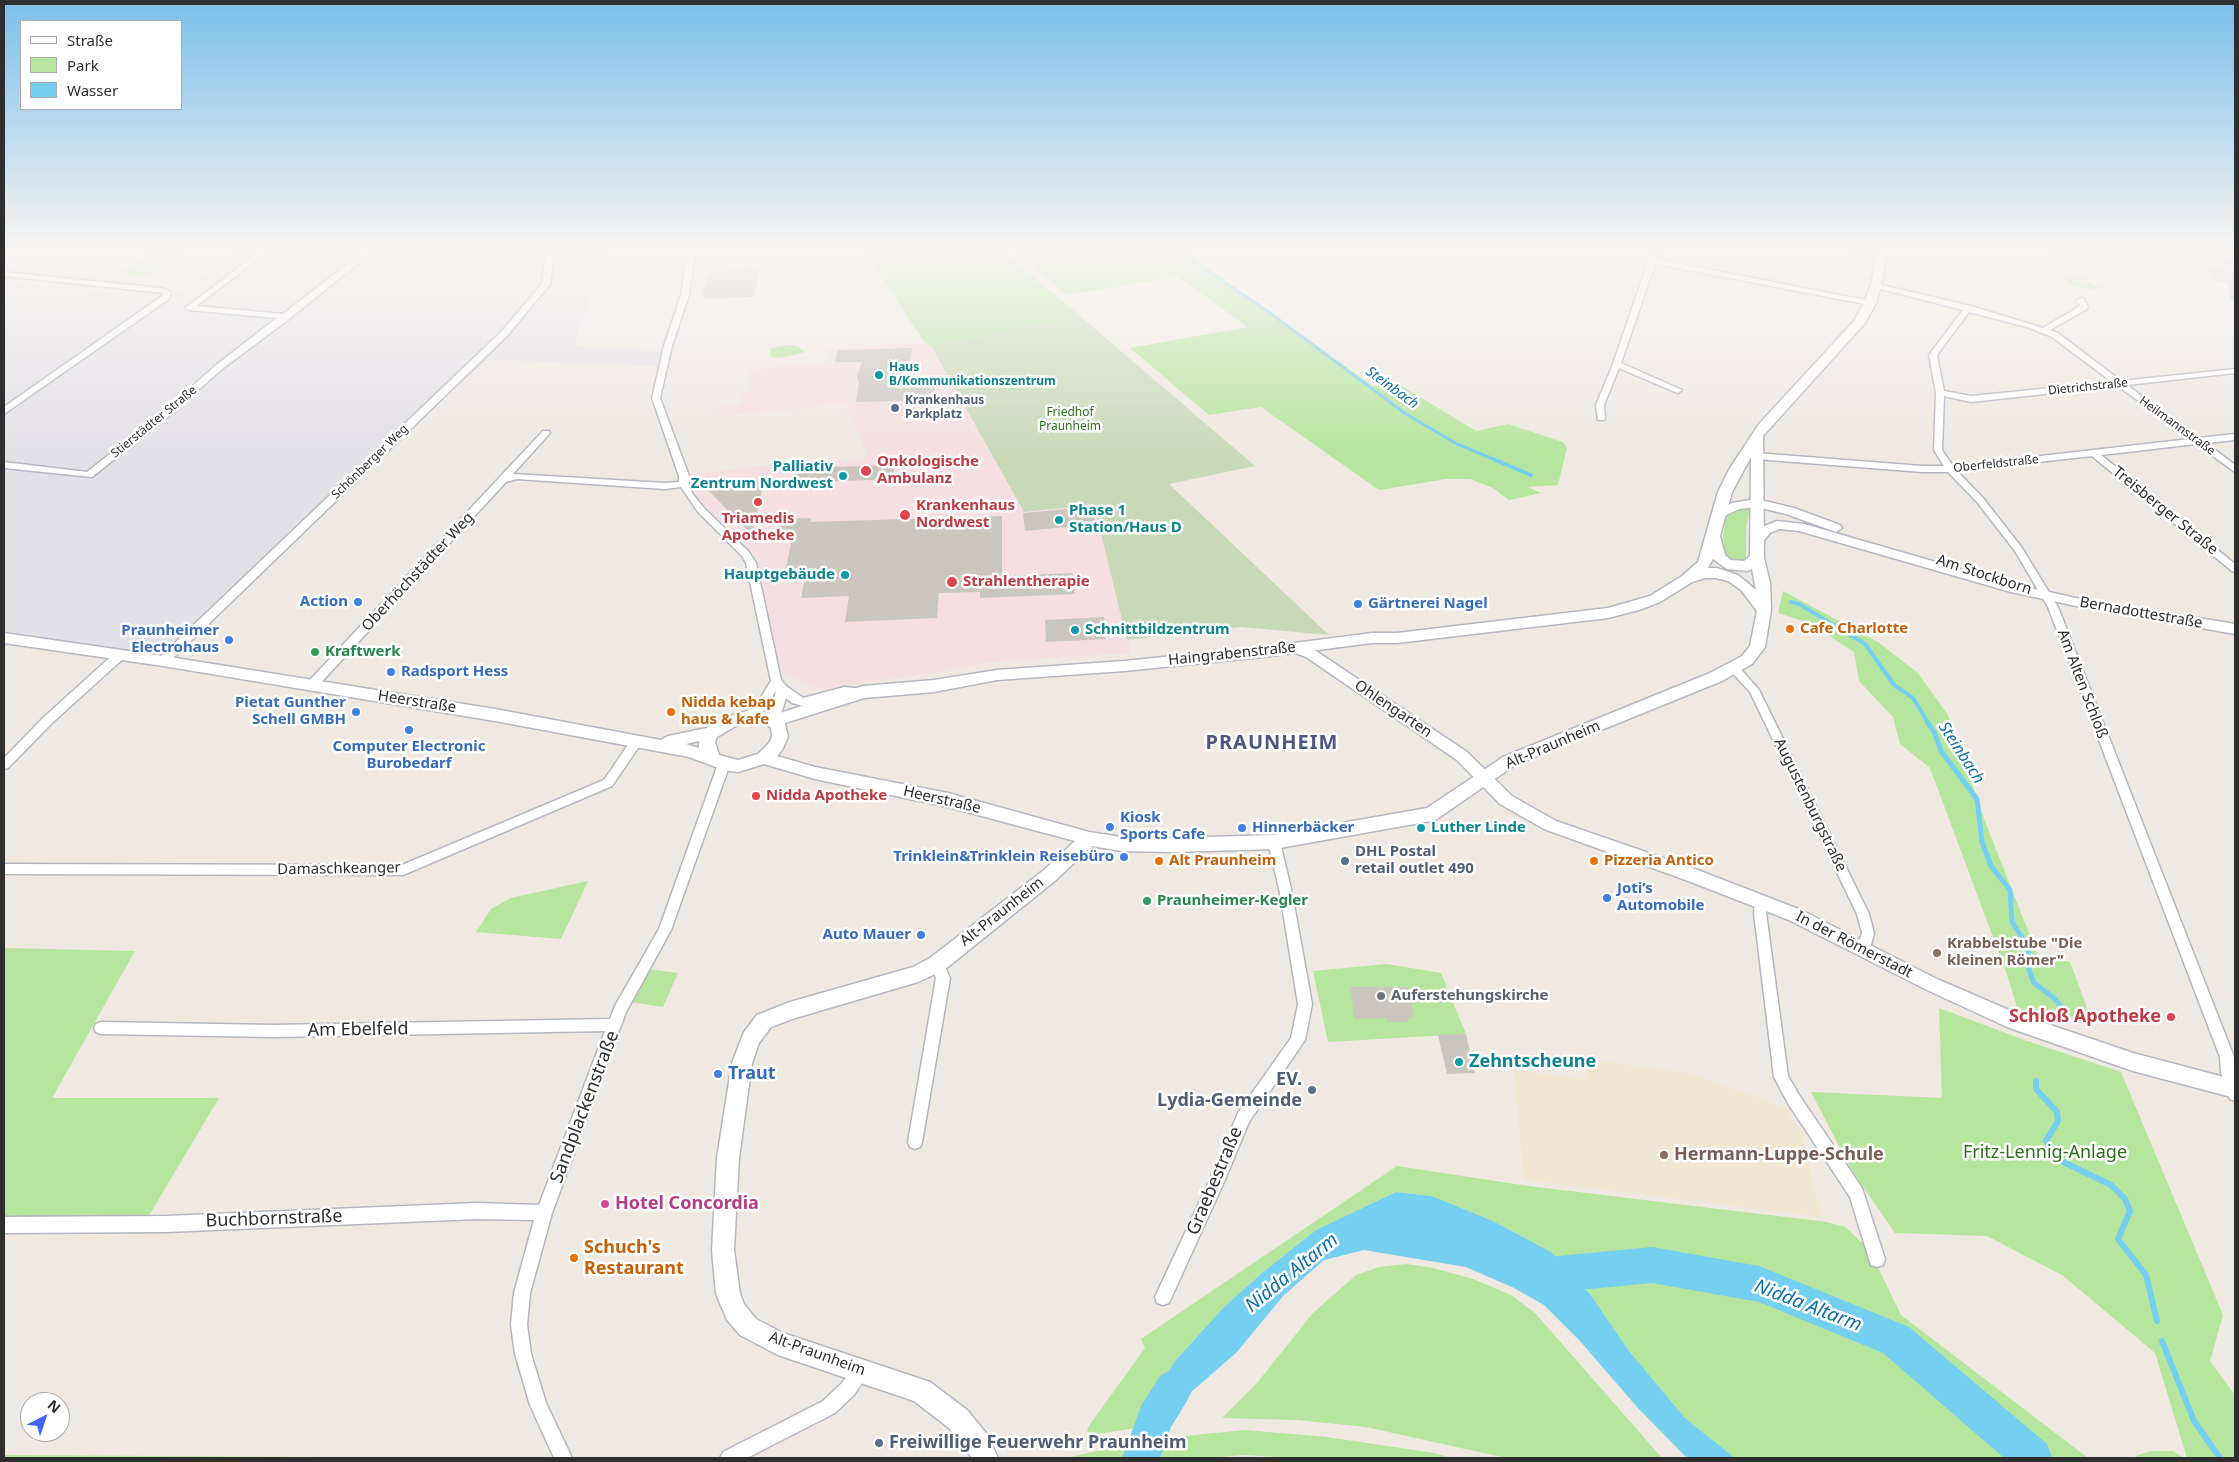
<!DOCTYPE html>
<meta charset="utf-8">
<style>
body{margin:0}
#map{position:relative;width:2239px;height:1462px;overflow:hidden;background:#efe9e1;font-family:"Noto Sans",sans-serif}
canvas{display:block}
.frame{position:absolute;inset:0;border:5px solid #2e2e2e;pointer-events:none}
.legend{position:absolute;left:20px;top:20px;width:162px;height:90px;box-sizing:border-box;background:#fff;border:1px solid #ababab;margin:0;padding:6px 9px;list-style:none;font-size:15px;color:#2e2e2e}
.legend li{display:flex;align-items:center;gap:10px;height:25px}
.legend b{width:25px;border:1px solid #ababab}
.north{position:absolute;left:20px;top:1392px;width:50px;height:50px;box-sizing:border-box;background:#fff;border:1px solid #ababab;border-radius:50%;rotate:41deg;font-size:14px;font-weight:700;line-height:20px;text-align:center;color:#2e2e2e}
.north::after{content:'';display:block;margin:auto;width:18px;height:22px;background:#4264fb;clip-path:polygon(50% 0,100% 100%,50% 72%,0 100%)}
</style>
<div id="map">
<canvas width="2239" height="1462"></canvas>
<div class="frame"></div>
<ul class="legend">
<li><b style="height:6px;background:#fff"></b>Straße</li>
<li><b style="height:14px;background:#b6e59e"></b>Park</li>
<li><b style="height:14px;background:#75cff0"></b>Wasser</li>
</ul>
<div class="north">N</div>
</div>
<script>
const c = document.querySelector('canvas').getContext('2d');
c.lineJoin = 'round';
function fillPath(path, color) { c.fillStyle = color; c.fill(path, 'evenodd'); }
const toPath = rows => new Path2D(rows.map(r => 'M' + r).join(''));
function strokePath(path, color, width, dash) { c.strokeStyle = color; c.lineWidth = width; c.lineCap = dash ? 'butt' : 'round'; c.setLineDash(dash || []); c.stroke(path); }
function label(font, color, halo, rows, align = 'center') {
  c.font = font + ' "Noto Sans",sans-serif'; c.lineWidth = 5; c.setLineDash([]); c.textBaseline = 'middle'; c.strokeStyle = halo; c.fillStyle = color; for (const [text, x, y, turn = 0] of rows) {
    c.save(); c.translate(x, y); c.rotate((+turn || 0) * Math.PI / 180); c.textAlign = isNaN(turn) ? turn : align; if (halo) c.strokeText(text, 0, 0); c.fillText(text, 0, 0); c.restore();
  }
}
fillPath(toPath([
 [240,250,605,250,574,346,666,352,661,366,487,360,153,660,4,639,4,280,169,299]
]), '#e3e1e8');
fillPath(toPath([
 [2025,250,2235,250,2235,288,2041,253],
 [1585,1059,1684,1073,1684,1071,1785,1108,1800,1130,1822,1217,1524,1180,1514,1070,1588,1080]
]), '#f0e6d1');
fillPath(toPath([
 [925,343,931,347,1024,512,1094,505,1131,653,989,662,936,673,874,681,821,690,781,672,757,574,760,559,716,517,701,500,696,494,689,475,793,462,860,460,868,456,844,404,721,416,718,407,741,404,740,392,748,392,749,370,826,363,828,349]
]), '#f5dfe0');
fillPath(toPath([
 [153,250,187,250,147,277,120,274],
 [863,250,1002,250,1080,316,931,346,925,343],
 [1013,250,1182,250,1373,386,1400,385,1476,431,1508,424,1563,442,1567,448,1558,485,1528,487,1541,493,1509,500,1493,488,1470,479,1446,479,1379,490,1261,407,1209,415,1130,348,1248,327,1178,277,1067,295],
 [2072,278,2084,280,2099,287,2097,290,2075,287,2068,283,2068,280],
 [788,345,797,346,805,352,781,358,772,357,769,354,772,348],
 [1744,507,1750,509,1746,528,1746,561,1732,562,1721,553,1726,515],
 [1783,591,1878,642,1918,673,1948,715,1986,824,2038,956,2070,962,2092,1021,2019,1013,2006,972,1930,768,1900,744,1893,717,1859,681,1854,652,1809,623,1778,613],
 [588,881,561,939,476,932,491,909,511,898],
 [4,948,135,951,52,1098,219,1098,138,1234,4,1226],
 [1387,964,1441,973,1466,1034,1328,1042,1313,971],
 [647,969,678,973,663,1007,631,1002],
 [1939,1008,2027,1041,2121,1072,2223,1315,2210,1361,2235,1395,2235,1458,2187,1458,2155,1353,2062,1275,1987,1236,1895,1233,1851,1169,1811,1092,1942,1098],
 [1397,1166,1528,1186,1827,1222,1845,1227,1869,1249,1901,1315,2088,1458,1735,1458,1685,1418,1629,1351,1590,1294,1551,1252,1493,1221,1432,1196,1396,1192,1316,1230,1262,1273,1224,1307,1176,1360,1144,1407,1156,1425,1090,1435,1087,1430,1091,1423,1145,1348,1141,1339],
 [1407,1264,1433,1268,1473,1279,1511,1295,1535,1313,1662,1458,1506,1458,1366,1427,1297,1420,1222,1418,1257,1383,1313,1313,1356,1275,1379,1267],
 [1245,1430,1327,1437,1434,1453,1452,1458,1297,1458,1243,1455,1210,1458,1155,1458,1165,1438],
 [1141,1442,1136,1458,1067,1458,1083,1454],
 [2152,1451,2173,1451,2184,1458,2134,1458,2138,1455],
 [4,1455,314,1457,314,1458,4,1458]
]), '#b6e59e');
fillPath(toPath([
 [1080,316,1255,466,1169,484,1329,635,1241,627,1127,640,1094,505,1024,512,931,346]
]), '#c8d9b8');
fillPath(toPath([
 [1396,1192,1432,1196,1493,1221,1551,1252,1590,1294,1629,1351,1685,1418,1735,1458,1687,1458,1637,1407,1580,1341,1544,1305,1514,1288,1466,1267,1364,1250,1324,1260,1284,1295,1236,1353,1190,1393,1155,1417,1146,1405,1176,1360,1224,1307,1262,1273,1316,1230]
]), '#75cff0');
strokePath(toPath([
 [1177,250,1270,313,1406,414,1457,444,1498,461]
]), '#75cff0', 3);
strokePath(toPath([
 [1495,460,1531,475],
 [1791,602,1799,604,1865,644,1894,685,1913,698,1929,724]
]), '#75cff0', 4);
strokePath(toPath([
 [1928,723,1935,734,1941,751,1977,799,1982,842,1991,866,2010,890,2012,922,2028,947,2029,970,2034,983,2054,998,2062,1008,2062,1016]
]), '#75cff0', 5);
strokePath(toPath([
 [2036,1081,2036,1089,2057,1112,2058,1121,2046,1141,2057,1159,2111,1185,2125,1199,2130,1211,2118,1239,2146,1275,2157,1321],
 [2162,1341,2194,1421,2220,1458]
]), '#75cff0', 6);
fillPath(toPath([
 [1652,1247,1759,1266,1909,1327,2047,1444,2052,1458,2004,1458,1883,1353,1759,1302,1652,1283,1538,1294,1526,1288,1520,1276,1526,1264,1538,1258,1652,1247],
 [1174,1369,1187,1375,1193,1388,1187,1401,1171,1427,1160,1458,1122,1458,1142,1404,1161,1375,1174,1369]
]), '#75cff0');
fillPath(toPath([
 [2221,258,2235,261,2235,299,2230,299,2227,283,2213,281,2210,267,2224,270],
 [758,270,757,273,760,273,753,297,704,298,705,295,702,295,710,272],
 [912,348,910,361,900,361,901,374,897,388,935,387,933,400,856,402,859,382,857,376,862,362,835,362,838,350],
 [895,465,893,479,791,483,795,468],
 [764,481,752,535,701,483],
 [1092,507,1096,524,1025,531,1023,513],
 [1002,516,1002,576,1073,573,1075,594,980,598,980,592,939,593,937,618,845,622,849,596,801,598,807,568,786,568,792,539,774,540,780,519,811,518,810,522],
 [1104,617,1106,639,1046,642,1045,620],
 [1350,987,1408,987,1414,1018,1407,1018,1408,1022,1387,1022,1387,1018,1355,1019],
 [1466,1034,1475,1073,1447,1074,1438,1035]
]), '#cbc7bf');
const minor = toPath([
 [262,250,271,250,196,306,283,314,366,250,375,250,289,319,222,369,175,411,92,477,4,468,4,462,87,472,169,407,216,365,277,318,189,310,185,308,262,250],
 [543,250,551,250,554,254,550,284,507,336,167,664,159,664,158,661,159,658,501,332,542,284,546,254,543,250],
 [688,250,696,250,689,295,672,346,660,398,689,476,689,484,692,493,704,508,749,552,756,563,781,680,786,686,803,698,844,687,865,689,866,692,865,695,844,695,803,706,792,703,786,698,779,720,773,724,767,720,773,706,776,690,766,708,754,719,746,719,744,716,746,713,758,702,771,681,746,563,742,556,698,512,681,487,665,489,517,479,506,482,316,688,308,688,307,685,308,682,543,431,549,431,550,433,513,474,665,483,679,482,679,476,652,398,664,346,681,295,688,250],
 [1652,250,1660,250,1656,259,1870,301,1874,303,1870,305,1655,264,1621,363,1682,390,1678,393,1675,392,1619,368,1604,405,1605,418,1604,420,1598,420,1596,405,1613,364,1652,250],
 [1844,250,1857,250,1885,258,1881,260,1844,250],
 [4,272,161,288,171,292,169,299,4,414,4,407,162,296,163,293,4,276,4,272],
 [1873,283,1971,306,2043,328,2080,306,2076,300,2083,298,2088,307,2087,309,2050,330,2058,333,2121,381,2235,369,2235,373,2127,385,2199,438,2235,434,2235,440,2206,443,2235,465,2235,472,2196,444,2101,455,2235,564,2235,572,2232,571,2092,456,1957,471,1983,498,2022,548,2058,607,2234,1057,2235,1101,2230,1099,2228,1094,2221,1073,2220,1057,2048,607,2015,551,1977,502,1948,472,1922,472,1756,459,1752,456,1756,453,1922,466,1944,466,1934,450,1936,393,1929,355,1963,310,1873,287,1873,283],
 [1969,312,2027,327,2052,337,2112,382,1971,396,1944,391,1937,355,1969,312],
 [2118,386,2190,439,1953,466,1942,450,1944,396,1971,402,2118,386],
 [120,651,124,652,125,655,124,658,52,723,8,768,4,769,4,758,44,717,116,652,120,651],
 [1734,665,1738,666,1759,690,1869,914,1874,933,1869,953,1864,955,1859,953,1857,949,1862,933,1857,914,1750,692,1729,669,1734,665],
 [636,738,642,742,612,786,403,875,4,874,4,864,402,865,604,780,632,739,636,738],
 [724,760,728,761,730,764,671,930,626,1012,552,1213,530,1293,527,1325,531,1354,546,1403,572,1458,554,1458,530,1405,515,1354,511,1325,514,1293,534,1220,477,1219,166,1232,4,1233,4,1217,166,1216,477,1203,539,1205,605,1031,274,1037,101,1034,96,1032,94,1028,96,1024,101,1022,274,1025,610,1019,615,1006,659,929,718,764,720,761,724,760],
 [1274,837,1278,839,1280,842,1292,893,1312,1004,1305,1040,1249,1122,1224,1182,1169,1303,1163,1305,1157,1303,1155,1297,1213,1173,1238,1113,1291,1038,1298,1004,1280,893,1268,842,1270,839,1274,837],
 [1761,896,1765,897,1767,901,1766,913,1788,1076,1799,1095,1862,1188,1885,1259,1883,1265,1877,1267,1871,1265,1869,1259,1850,1197,1789,1105,1774,1077,1754,913,1755,901,1757,897,1761,896],
 [937,958,942,960,950,978,922,1142,920,1147,915,1149,910,1147,908,1142,936,978,930,964,932,960,937,958],
 [861,1362,867,1364,869,1370,867,1376,854,1395,835,1413,747,1458,720,1458,723,1452,823,1401,842,1383,855,1364,861,1362]
]);
const tertiary = toPath([
 [1757,499,1794,508,1840,525,1842,528,1836,532,1786,514,1757,507,1739,509,1718,519,1712,515,1732,503,1757,499],
 [1777,521,1804,524,2012,584,2076,598,2235,624,2235,634,2076,606,2011,592,1799,531,1779,529,1770,533,1762,543,1752,543,1751,540,1762,527,1777,521],
 [1295,643,1316,651,1467,752,1512,796,1556,821,1695,869,1801,910,1937,979,2018,1014,2133,1053,2235,1080,2235,1098,2133,1071,2007,1027,1925,989,1789,920,1683,879,1544,829,1500,804,1457,760,1306,657,1290,651,1288,648,1290,645,1295,643]
]);
const secondary = toPath([
 [1878,250,1888,250,1881,285,1876,303,1865,323,1763,436,1764,558,1770,583,1771,610,1765,647,1752,664,1722,681,1515,765,1437,819,1431,821,1274,849,1175,852,1121,851,1092,846,1056,880,944,970,918,982,792,1019,771,1027,759,1043,752,1063,739,1158,734,1250,740,1294,744,1304,756,1319,783,1333,930,1382,967,1410,986,1433,998,1458,972,1458,949,1428,914,1401,778,1355,740,1335,727,1320,716,1294,712,1250,717,1158,732,1063,744,1032,757,1015,790,1002,913,967,930,958,1044,870,1075,841,948,807,815,779,764,764,738,772,724,770,689,757,495,721,163,666,4,643,4,633,163,656,495,709,661,740,668,736,707,728,724,718,750,710,759,710,774,715,863,686,934,680,997,670,1124,661,1263,647,1372,633,1397,633,1608,608,1650,596,1682,576,1698,562,1718,492,1730,468,1759,424,1854,321,1864,303,1871,285,1878,250],
 [1751,457,1750,556,1744,561,1731,560,1725,555,1720,536,1732,492,1751,457],
 [1713,559,1727,569,1747,571,1752,569,1756,590,1738,575,1717,568,1708,568,1713,559],
 [1705,578,1716,578,1728,581,1741,590,1757,611,1750,646,1742,656,1710,673,1503,757,1427,808,1274,835,1175,838,1121,837,1089,832,948,793,815,767,777,756,782,750,788,737,785,723,864,698,934,692,997,680,1124,671,1263,657,1372,643,1397,643,1608,618,1639,610,1660,602,1692,582,1705,578],
 [750,722,768,725,771,728,772,737,769,743,758,754,738,760,719,755,715,742,717,737,736,726,750,722],
 [699,741,699,748,686,744,699,741]
]);
strokePath(minor, '#b4b7c1', 3);
strokePath(tertiary, '#b4b7c1', 3);
strokePath(secondary, '#b4b7c1', 3);
fillPath(minor, '#fff');
fillPath(tertiary, '#fff');
fillPath(secondary, '#fff');
const sky = c.createLinearGradient(0, 0, 0, 455);
sky.addColorStop(0, '#7abfeb');
sky.addColorStop(0.55, '#f8f5f2');
sky.addColorStop(1, '#f8f5f200');
c.fillStyle = sky;
c.fillRect(0, 0, 2239, 455);
for (const [x, y, r, color] of [
 [879,375,5,"#0f9aa8"],
 [895,408,5,"#5c6f8a"],
 [866,471,6,"#e0444e"],
 [843,476,5,"#0f9aa8"],
 [758,502,5,"#e0444e"],
 [905,515,6,"#e0444e"],
 [1059,520,5,"#0f9aa8"],
 [845,575,5,"#0f9aa8"],
 [952,582,6,"#e0444e"],
 [358,602,5,"#3f7fe0"],
 [1358,604,5,"#3f7fe0"],
 [1790,629,5,"#e8710a"],
 [1075,630,5,"#0f9aa8"],
 [229,640,5,"#3f7fe0"],
 [315,652,5,"#2e9e5b"],
 [391,672,5,"#3f7fe0"],
 [356,712,5,"#3f7fe0"],
 [671,712,5,"#e8710a"],
 [409,730,5,"#3f7fe0"],
 [756,796,5,"#e0444e"],
 [1110,827,5,"#3f7fe0"],
 [1242,828,5,"#3f7fe0"],
 [1421,828,5,"#0f9aa8"],
 [1124,857,5,"#3f7fe0"],
 [1159,861,5,"#e8710a"],
 [1345,861,5,"#5c6f8a"],
 [1594,861,5,"#e8710a"],
 [1607,898,5,"#3f7fe0"],
 [1147,901,5,"#2e9e5b"],
 [921,935,5,"#3f7fe0"],
 [1937,953,5,"#8d6e63"],
 [1381,996,5,"#6b7280"],
 [2171,1017,5,"#e0444e"],
 [1459,1062,5,"#0f9aa8"],
 [718,1074,5,"#3f7fe0"],
 [1312,1090,5,"#5c6f8a"],
 [1664,1155,5,"#8d6e63"],
 [605,1204,5,"#d1479c"],
 [574,1258,5,"#e8710a"],
 [879,1443,5,"#5c6f8a"]
]) { const dot = new Path2D(); dot.arc(x, y, r, 0, 2 * Math.PI); c.fillStyle = color; c.fill(dot); strokePath(dot, '#fff', 2); }
label('bold 12px', '#0d838f', '#fff', [
 ["Haus",889,368],
 ["B/Kommunikationszentrum",889,382]
], 'left');
label('12px', '#2e2e2e', '#fff', [
 ["Dietrichstraße",2088,387,-6],
 ["Stierstädter Straße",154,422,-39],
 ["Heilmannstraße",2177,426,36],
 ["Schönberger Weg",370,462,-44],
 ["Oberfeldstraße",1996,464,-6]
]);
label('bold 12px', '#4e5e75', '#fff', [
 ["Krankenhaus",905,401],
 ["Parkplatz",905,415]
], 'left');
label('12px', '#2c6e1b', '#fff', [
 ["Friedhof",1070,413],
 ["Praunheim",1070,427]
]);
label('italic 14px', '#0d6fa3', '#fff', [
 ["Steinbach",1392,388,36]
]);
label('bold 15px', '#be3a42', '#fff', [
 ["Onkologische",877,462],
 ["Ambulanz",877,479],
 ["Krankenhaus",916,506],
 ["Nordwest",916,523],
 ["Triamedis",758,519,"center"],
 ["Apotheke",758,536,"center"],
 ["Strahlentherapie",963,582],
 ["Nidda Apotheke",766,796]
], 'left');
label('bold 15px', '#0d838f', '#fff', [
 ["Palliativ",833,467,"right"],
 ["Zentrum Nordwest",833,484,"right"],
 ["Phase 1",1069,511],
 ["Station/Haus D",1069,528],
 ["Hauptgebäude",835,575,"right"],
 ["Schnittbildzentrum",1085,630],
 ["Luther Linde",1431,828]
], 'left');
label('15px', '#2e2e2e', '#fff', [
 ["Treisberger Straße",2165,511,39],
 ["Oberhöchstädter Weg",418,572,-47],
 ["Am Stockborn",1984,575,18],
 ["Bernadottestraße",2141,613,10],
 ["Haingrabenstraße",1232,654,-6],
 ["Am Alten Schloß",2082,684,69],
 ["Heerstraße",417,702,9],
 ["Ohlengarten",1393,709,34],
 ["Alt-Praunheim",1553,745,-23],
 ["Heerstraße",942,800,13],
 ["Augustenburgstraße",1810,805,64],
 ["Damaschkeanger",339,869,-1],
 ["Alt-Praunheim",1002,912,-38],
 ["In der Römerstadt",1854,945,27],
 ["Alt-Praunheim",817,1354,20]
]);
label('bold 15px', '#366cbe', '#fff', [
 ["Action",348,602],
 ["Gärtnerei Nagel",1368,604,"left"],
 ["Praunheimer",219,631],
 ["Electrohaus",219,648],
 ["Radsport Hess",401,672,"left"],
 ["Pietat Gunther",346,703],
 ["Schell GMBH",346,720],
 ["Computer Electronic",409,747,"center"],
 ["Burobedarf",409,764,"center"],
 ["Kiosk",1120,818,"left"],
 ["Sports Cafe",1120,835,"left"],
 ["Hinnerbäcker",1252,828,"left"],
 ["Trinklein&Trinklein Reisebüro",1114,857],
 ["Joti’s",1617,889,"left"],
 ["Automobile",1617,906,"left"],
 ["Auto Mauer",911,935]
], 'right');
label('bold 15px', '#c56008', '#fff', [
 ["Cafe Charlotte",1800,629],
 ["Nidda kebap",681,703],
 ["haus & kafe",681,720],
 ["Alt Praunheim",1169,861],
 ["Pizzeria Antico",1604,861]
], 'left');
label('bold 15px', '#27864d', '#fff', [
 ["Kraftwerk",325,652],
 ["Praunheimer-Kegler",1157,901]
], 'left');
label('bold 15px', '#4e5e75', '#fff', [
 ["DHL Postal",1355,852],
 ["retail outlet 490",1355,869]
], 'left');
label('bold 15px', '#785e54', '#fff', [
 ["Krabbelstube \"Die",1947,944],
 ["kleinen Römer\"",1947,961]
], 'left');
label('bold 15px', '#5b616d', '#fff', [
 ["Auferstehungskirche",1391,996]
], 'left');
label('italic 16px', '#0d6fa3', '#fff', [
 ["Steinbach",1961,753,57]
]);
label('bold 18px', '#be3a42', '#fff', [
 ["Schloß Apotheke",2161,1017]
], 'right');
label('18px', '#2e2e2e', '#fff', [
 ["Am Ebelfeld",358,1030,-1],
 ["Sandplackenstraße",585,1107,-69],
 ["Graebestraße",1215,1181,-67],
 ["Buchbornstraße",274,1219,-2]
]);
label('bold 18px', '#0d838f', '#fff', [
 ["Zehntscheune",1469,1062]
], 'left');
label('bold 18px', '#366cbe', '#fff', [
 ["Traut",728,1074]
], 'left');
label('bold 18px', '#4e5e75', '#fff', [
 ["EV.",1302,1080],
 ["Lydia-Gemeinde",1302,1101],
 ["Freiwillige Feuerwehr Praunheim",889,1443,"left"]
], 'right');
label('18px', '#2c6e1b', '#fff', [
 ["Fritz-Lennig-Anlage",2045,1153]
]);
label('bold 18px', '#785e54', '#fff', [
 ["Hermann-Luppe-Schule",1674,1155]
], 'left');
label('bold 18px', '#b23c85', '#fff', [
 ["Hotel Concordia",615,1204]
], 'left');
label('bold 18px', '#c56008', '#fff', [
 ["Schuch's",584,1248],
 ["Restaurant",584,1269]
], 'left');
label('italic 19px', '#0d6fa3', '#fff', [
 ["Nidda Altarm",1292,1273,-39],
 ["Nidda Altarm",1808,1306,21]
]);
c.letterSpacing = '1px';
label('bold 20px', '#4d5680', '#fff', [
 ["PRAUNHEIM",1272,743]
]);
c.letterSpacing = '0px';
</script>
